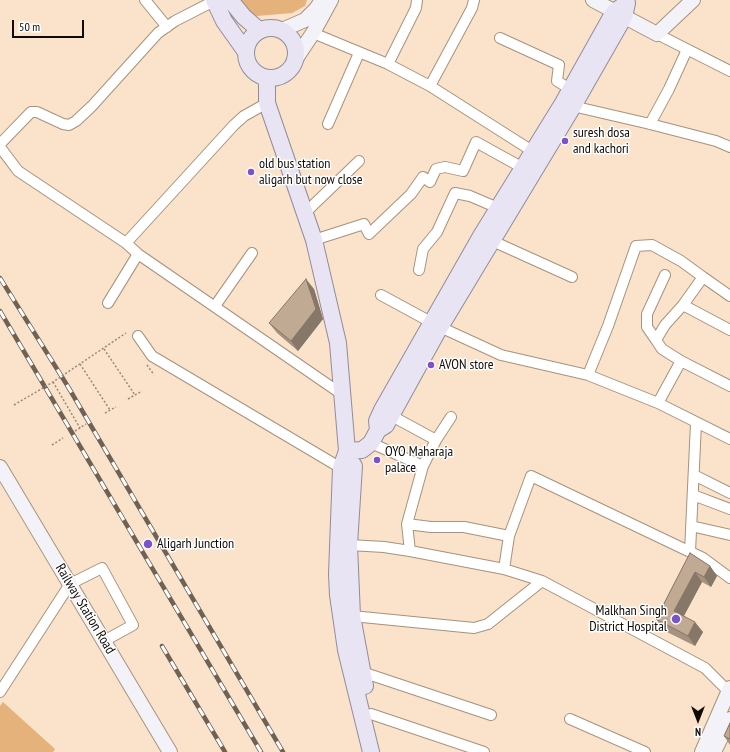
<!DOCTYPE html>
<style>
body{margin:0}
#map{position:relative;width:730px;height:752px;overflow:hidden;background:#fae2cb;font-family:"PT Sans Narrow",sans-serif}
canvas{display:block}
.north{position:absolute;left:678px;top:700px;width:40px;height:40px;-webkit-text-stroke:3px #fff;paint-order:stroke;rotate:180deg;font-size:11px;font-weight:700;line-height:16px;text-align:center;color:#110a04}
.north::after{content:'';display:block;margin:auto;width:14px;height:18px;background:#110a04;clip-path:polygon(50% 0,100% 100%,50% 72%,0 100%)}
.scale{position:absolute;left:12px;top:20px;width:72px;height:18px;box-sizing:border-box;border:2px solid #110a04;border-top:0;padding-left:5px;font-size:12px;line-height:14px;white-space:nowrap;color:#110a04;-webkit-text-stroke:3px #fff;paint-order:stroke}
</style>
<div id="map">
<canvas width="730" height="752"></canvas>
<div class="north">N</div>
<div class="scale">50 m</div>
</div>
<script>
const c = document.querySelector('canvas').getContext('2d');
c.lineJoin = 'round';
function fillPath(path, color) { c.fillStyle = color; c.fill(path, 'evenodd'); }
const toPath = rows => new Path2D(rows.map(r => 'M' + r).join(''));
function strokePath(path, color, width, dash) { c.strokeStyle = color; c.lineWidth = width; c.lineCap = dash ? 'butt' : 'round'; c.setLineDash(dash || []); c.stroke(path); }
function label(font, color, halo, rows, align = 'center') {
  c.font = font + ' "PT Sans Narrow",sans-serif'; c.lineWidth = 3; c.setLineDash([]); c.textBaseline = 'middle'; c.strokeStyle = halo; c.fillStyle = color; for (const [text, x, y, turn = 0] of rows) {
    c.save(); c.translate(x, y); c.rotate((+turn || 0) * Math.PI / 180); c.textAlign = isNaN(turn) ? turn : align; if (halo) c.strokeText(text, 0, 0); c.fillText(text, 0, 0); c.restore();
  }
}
fillPath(toPath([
 [235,0,307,0,305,6,292,13,257,16,239,10],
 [3,702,55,749,53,752,0,752,0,706]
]), '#e5b27c');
const street = toPath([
 [145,0,167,27],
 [313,33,388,64,430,86,472,8,474,0],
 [657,34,730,71],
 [500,38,559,65,557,81,570,89],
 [388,64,416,8,417,0],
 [430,86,537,154],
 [568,105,650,124,716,141,730,147],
 [328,124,359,53],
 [650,124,669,89,685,54],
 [0,144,31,112,37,112,63,124,69,125,76,121,92,106,158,33,175,21,214,1],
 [0,147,18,171,126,243,138,254,343,395],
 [306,212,359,161],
 [488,239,572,277],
 [314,240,364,224,369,234,411,194,423,177,430,182,436,169,445,167,463,171,476,142,523,168],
 [126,243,234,125,244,116,267,103],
 [419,270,423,249,437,232,455,193,470,196,498,208],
 [381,295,440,327,501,355,588,375,658,403,730,439],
 [730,296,703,277,683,305,665,325,656,340,662,349,681,361,730,386],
 [108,303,138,254],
 [683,305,730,330],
 [215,306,252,253],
 [138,336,152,356,341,468],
 [656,340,647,327,647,314,665,275],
 [588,375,608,326,636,246,652,245,681,261,703,277],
 [658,403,681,361],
 [390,415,436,440,451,417],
 [371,443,423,466,436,440],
 [694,475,730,493],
 [693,495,730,509],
 [407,524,431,527,464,527,509,536],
 [691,526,730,535],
 [349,545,384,547,410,551,504,569,542,581,705,668,730,693],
 [410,551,407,524,423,466],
 [690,552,696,423],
 [504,569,509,536,531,476,703,558,730,578],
 [352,616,474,628,488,624,542,581],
 [362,672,491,715],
 [0,692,70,584,102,568,133,625,104,641],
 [371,714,484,752],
 [570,719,645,752]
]);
const secondary = toPath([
 [593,0,657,34,693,0],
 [282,30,305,20,316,9,322,0],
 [295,60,313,33,331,0],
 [0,467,170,752],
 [702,752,730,688],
 [714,752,730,719]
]);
const primary = toPath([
 [214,0,224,21,246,52],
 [230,0,244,17,259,30],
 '246 53a25 25 0 1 1 50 0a25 25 0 1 1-50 0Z',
 [267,78,267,103,314,240,338,343,347,451,341,468,337,574,338,595,346,650,371,752],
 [347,451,362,450,371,443,378,430,386,425,440,327,572,108,624,17,627,3,614,12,563,103,481,236,382,410,377,421,378,430],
 [347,456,354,466,349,545,352,616,365,686]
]);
strokePath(street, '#a8927c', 12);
strokePath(secondary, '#a8927c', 16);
strokePath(primary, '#928c9a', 18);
strokePath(toPath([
 [104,349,135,395],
 [80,364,110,410],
 [147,365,154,375],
 [53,382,80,428],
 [128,399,142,391],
 [105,413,116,407],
 [75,431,86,424],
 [52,445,63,438]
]), '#9a8979', 1.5, [2, 2]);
strokePath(street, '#fff', 10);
strokePath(secondary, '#f3f2f9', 14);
strokePath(primary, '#e8e4f3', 16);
const rail = toPath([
 [0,278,67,385,283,752],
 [0,311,261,752],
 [162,646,225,752]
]);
strokePath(rail, '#6f6154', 4.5);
strokePath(rail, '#fff', 3, [9]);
strokePath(toPath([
 [14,405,53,382,126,333]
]), '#9a8979', 1.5, [2, 2]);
fillPath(toPath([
 [314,289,323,319,298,351,277,333,269,323],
 [690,553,710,566,717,576,711,587,702,582,684,616,703,632,695,646,663,630,656,619],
 [730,723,730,745,724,736]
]), '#a6927f');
fillPath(toPath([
 [306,279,314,289,323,319,298,351,291,341],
 [710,566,717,576,711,587,704,577],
 [695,572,702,582,681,621,674,611],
 [695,622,703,632,695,646,688,636]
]), '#877768');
const building = toPath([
 [306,279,316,309,291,341,269,323,306,279],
 [690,553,710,566,704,577,695,572,674,611,695,622,688,636,656,619,690,553],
 [730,723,730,739,724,736,730,723]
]);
fillPath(building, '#c1aa94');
strokePath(building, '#877768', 1);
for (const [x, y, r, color] of [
 [565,141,4,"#7d51ca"],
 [251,172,4,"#7d51ca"],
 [431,365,4,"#7d51ca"],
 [377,460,4,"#7d51ca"],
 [148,544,5,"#7d51ca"],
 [676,619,5,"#7d51ca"]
]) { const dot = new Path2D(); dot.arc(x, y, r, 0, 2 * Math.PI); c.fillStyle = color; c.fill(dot); strokePath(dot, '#fff', 1.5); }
label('14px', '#110a04', '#fff', [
 ["suresh dosa",573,133],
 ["and kachori",573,149],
 ["old bus station",259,164],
 ["aligarh but now close",259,180],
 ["AVON store",439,365],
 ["OYO Maharaja",385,452],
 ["palace",385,468],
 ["Aligarh Junction",157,544],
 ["Malkhan Singh",667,611,"right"],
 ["District Hospital",667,627,"right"]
], 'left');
label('14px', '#110a04', '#fff', [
 ["Railway Station Road",85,609,59]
]);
</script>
